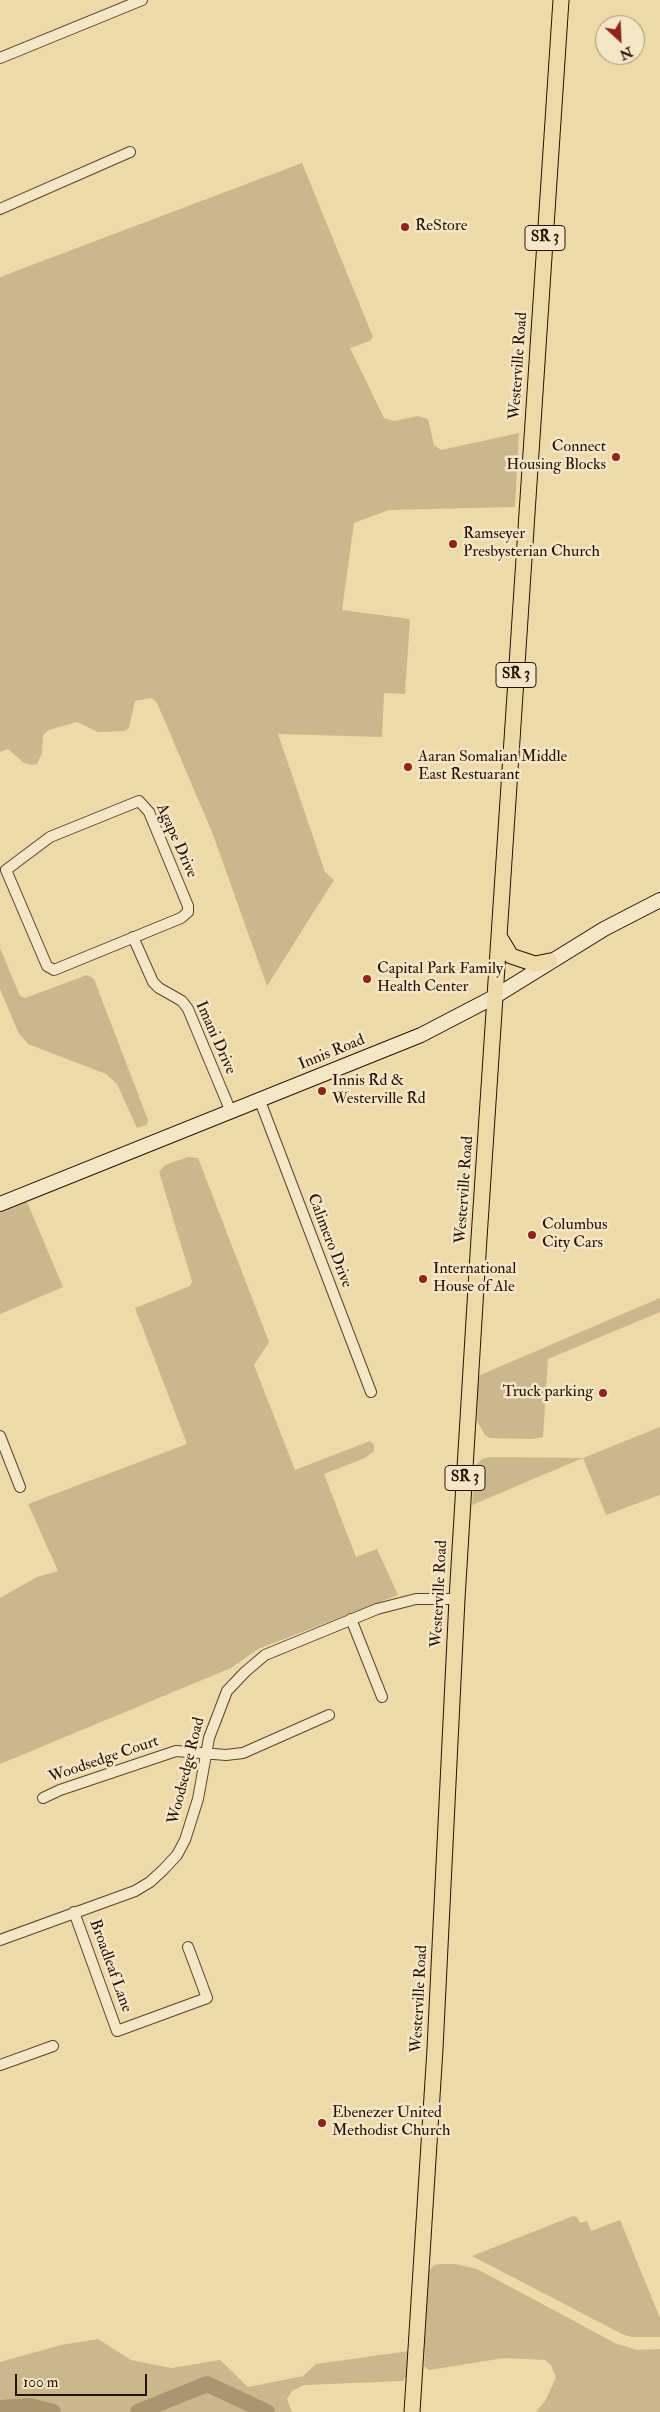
<!DOCTYPE html>
<style>
body{margin:0}
#map{position:relative;width:660px;height:2412px;overflow:hidden;background:#eed9a9;font-family:"IM FELL Double Pica",serif}
canvas{display:block}
.north{position:absolute;left:595px;top:15px;width:50px;height:50px;box-sizing:border-box;background:#f4e6c7;border:1px solid #a29179;border-radius:50%;rotate:155deg;font-size:14px;font-weight:700;line-height:20px;text-align:center;color:#281204}
.north::after{content:'';display:block;margin:auto;width:18px;height:22px;background:#8f2418;clip-path:polygon(50% 0,100% 100%,50% 72%,0 100%)}
.scale{position:absolute;left:15px;top:2374px;width:132px;height:22px;box-sizing:border-box;border:2px solid #281204;border-top:0;padding-left:6px;font-size:15px;line-height:18px;white-space:nowrap;color:#281204;-webkit-text-stroke:4px #f4e6c7;paint-order:stroke}
</style>
<div id="map">
<canvas width="660" height="2412"></canvas>
<div class="north">N</div>
<div class="scale">100 m</div>
</div>
<script>
const c = document.querySelector('canvas').getContext('2d');
c.lineJoin = 'round';
function fillPath(path, color) { c.fillStyle = color; c.fill(path, 'evenodd'); }
const toPath = rows => new Path2D(rows.map(r => 'M' + r).join(''));
function strokePath(path, color, width, dash) { c.strokeStyle = color; c.lineWidth = width; c.lineCap = dash ? 'butt' : 'round'; c.setLineDash(dash || []); c.stroke(path); }
function label(font, color, halo, rows, align = 'center') {
  c.font = font + ' "IM FELL Double Pica",serif'; c.lineWidth = 5; c.setLineDash([]); c.textBaseline = 'middle'; c.strokeStyle = halo; c.fillStyle = color; for (const [text, x, y, turn = 0] of rows) {
    c.save(); c.translate(x, y); c.rotate((+turn || 0) * Math.PI / 180); c.textAlign = isNaN(turn) ? turn : align; if (halo) c.strokeText(text, 0, 0); c.fillText(text, 0, 0); c.restore();
  }
}
fillPath(toPath([
 [302,163,373,337,370,341,350,348,384,418,394,421,418,416,428,419,434,445,441,450,519,433,515,507,389,510,354,523,342,610,410,619,405,694,384,693,382,737,278,734,325,872,334,880,267,986,212,832,157,703,152,698,135,701,129,728,125,731,98,732,77,722,49,730,43,735,42,753,37,764,32,765,24,763,8,749,0,752,0,277],
 [0,948,20,996,25,998,87,975,94,979,148,1120,147,1125,137,1128,117,1084,106,1074,28,1044,18,1032,0,989],
 [188,1157,198,1158,269,1342,254,1365,295,1470,370,1441,374,1445,374,1451,365,1458,324,1474,356,1557,377,1549,398,1595,258,1649,231,1668,0,1764,0,1598,37,1577,58,1571,28,1504,187,1444,135,1308,190,1286,192,1281,159,1172,165,1165],
 [27,1202,63,1287,0,1314,0,1213],
 [660,1298,660,1312,548,1359,543,1437,532,1439,490,1438,485,1435,477,1421,478,1376],
 [660,1427,660,1495,606,1515,583,1458,472,1505,474,1467,482,1459,490,1457,583,1458],
 [573,2216,577,2217,580,2223,587,2221,591,2231,620,2220,660,2318,660,2337,631,2337,622,2334,472,2256],
 [440,2264,456,2264,477,2269,615,2343,637,2350,660,2349,660,2412,536,2412,545,2401,556,2378,551,2365,545,2360,504,2358,429,2370,424,2366,428,2272,434,2265],
 [98,2339,131,2360,171,2368,220,2360,248,2387,303,2376,316,2364,409,2351,407,2375,403,2381,304,2385,292,2391,287,2399,292,2412,0,2412,0,2362,61,2345]
]), '#ccb78d');
strokePath(toPath([
 [0,2408,30,2406,53,2412],
 [138,2412,207,2384,267,2412]
]), '#ab9571', 16);
const minor = toPath([
 [0,58,142,0],
 [0,209,130,152],
 [139,801,149,812,188,906,188,912,181,918,54,970,47,966,6,870,50,837,139,801],
 [133,937,153,982,159,988,182,1001,188,1009,231,1112],
 [260,1101,371,1392],
 [0,1436,20,1487],
 [351,1619,382,1697],
 [43,1798,60,1790,176,1751,226,1755,243,1753,329,1715],
 [74,1912,117,2031,207,1998,188,1947],
 [0,1940,135,1891,150,1882,163,1870,177,1855,185,1840,198,1799,209,1738,227,1691,245,1672,265,1655,377,1609,416,1599,457,1599],
 [0,2065,53,2046]
]);
const secondary = toPath([
 [0,1204,421,1035,494,997,604,929,660,900]
]);
const primary = toPath([
 [499,936,511,956,535,964,550,961],
 [412,2412,435,2049,457,1599,479,1238,561,0]
]);
strokePath(minor, '#5a442d', 12);
strokePath(secondary, '#281204', 16);
strokePath(primary, '#281204', 17);
strokePath(minor, '#f4e6c7', 10);
strokePath(secondary, '#f4e6c7', 14);
strokePath(primary, '#eed9a9', 15);
for (const [x, y, r, color] of [
 [405,227,5,"#8f2418"],
 [616,457,5,"#8f2418"],
 [453,544,5,"#8f2418"],
 [408,767,5,"#8f2418"],
 [367,979,5,"#8f2418"],
 [322,1091,5,"#8f2418"],
 [532,1235,5,"#8f2418"],
 [423,1279,5,"#8f2418"],
 [603,1393,5,"#8f2418"],
 [322,2123,5,"#8f2418"]
]) { const dot = new Path2D(); dot.arc(x, y, r, 0, 2 * Math.PI); c.fillStyle = color; c.fill(dot); strokePath(dot, '#f4e6c7', 2); }
for (const [x, y, w] of [
 [545,238,40],
 [516,675,40],
 [465,1478,40]
]) { const box = new Path2D(); box.roundRect(x - w / 2, y - 12.5, w, 25, 4); c.fillStyle = '#f4e6c7'; c.fill(box); strokePath(box, '#281204', 1); }
label('bold 15px', '#281204', null, [
 ["SR 3",545,238],
 ["SR 3",516,675],
 ["SR 3",465,1478]
]);
label('16px', '#281204', '#f4e6c7', [
 ["ReStore",415,227],
 ["Connect",606,448,"right"],
 ["Housing Blocks",606,466,"right"],
 ["Ramseyer",463,535],
 ["Presbysterian Church",463,553],
 ["Aaran Somalian Middle",418,758],
 ["East Restuarant",418,776],
 ["Capital Park Family",377,970],
 ["Health Center",377,988],
 ["Innis Rd &",332,1082],
 ["Westerville Rd",332,1100],
 ["Columbus",542,1226],
 ["City Cars",542,1244],
 ["International",433,1270],
 ["House of Ale",433,1288],
 ["Truck parking",593,1393,"right"],
 ["Ebenezer United",332,2114],
 ["Methodist Church",332,2132]
], 'left');
label('16px', '#281204', '#f4e6c7', [
 ["Westerville Road",519,366,-86],
 ["Agape Drive",176,841,66],
 ["Imani Drive",215,1038,66],
 ["Innis Road",332,1053,-22],
 ["Westerville Road",465,1190,-86],
 ["Calimero Drive",329,1241,69],
 ["Westerville Road",440,1594,-87],
 ["Woodsedge Court",104,1760,-19],
 ["Woodsedge Road",187,1771,-76],
 ["Broadleaf Lane",110,1966,70],
 ["Westerville Road",420,1999,-87]
]);
</script>
